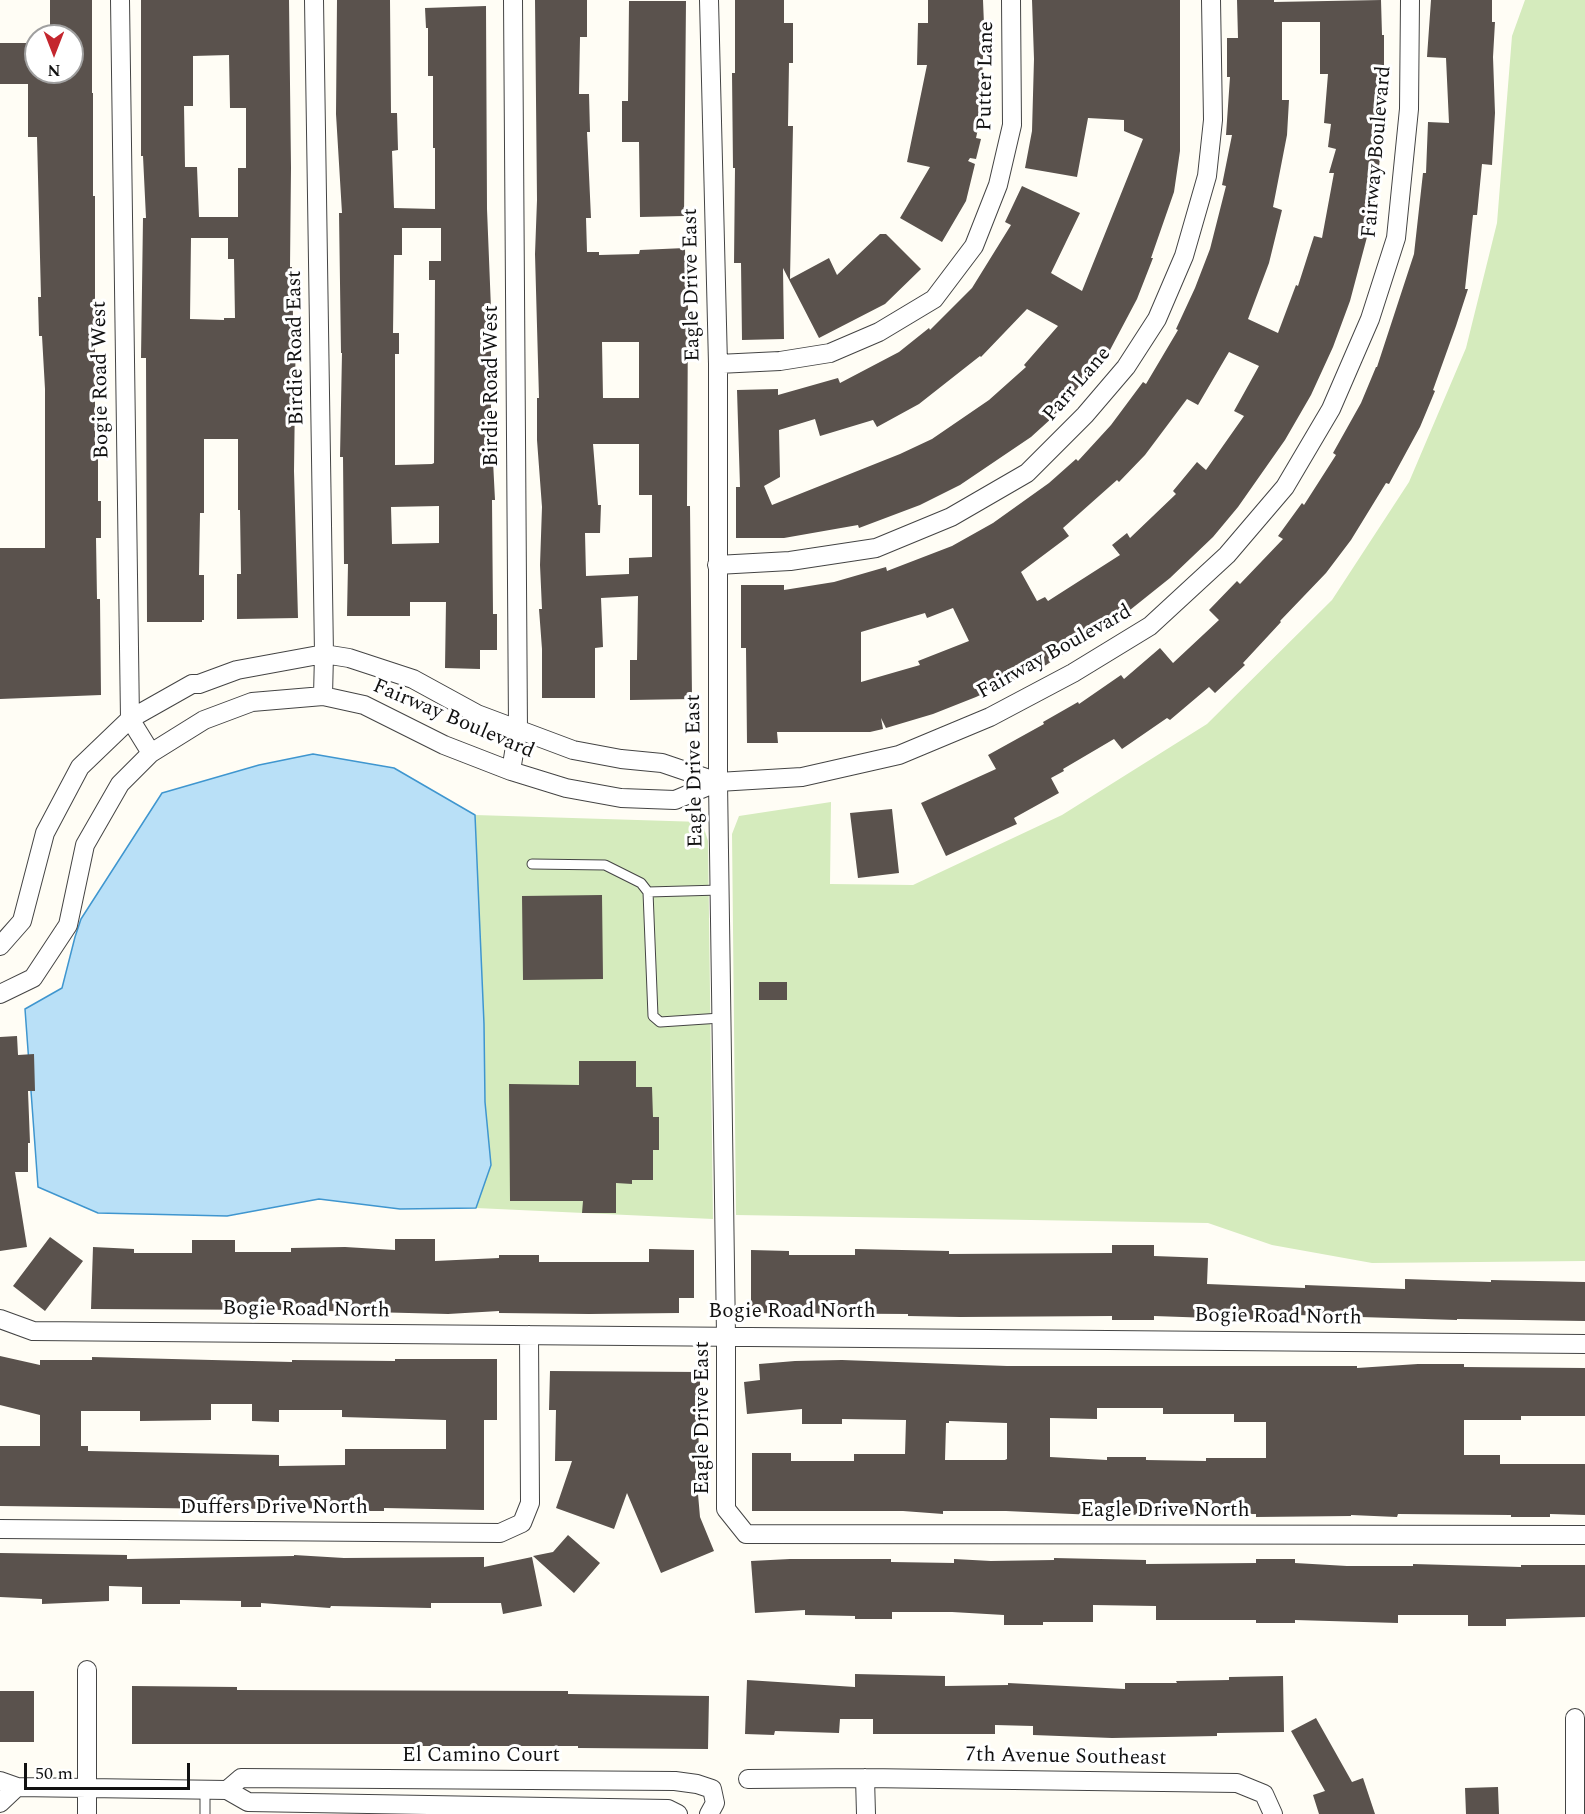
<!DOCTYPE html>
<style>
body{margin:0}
#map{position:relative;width:1585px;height:1814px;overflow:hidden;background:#fffdf5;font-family:Spectral,serif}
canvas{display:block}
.north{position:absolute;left:24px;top:24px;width:60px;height:60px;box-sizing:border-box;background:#fff;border:2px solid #a0a0a0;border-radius:50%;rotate:180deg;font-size:16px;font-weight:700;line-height:24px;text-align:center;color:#111}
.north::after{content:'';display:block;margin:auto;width:21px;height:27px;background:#c4262e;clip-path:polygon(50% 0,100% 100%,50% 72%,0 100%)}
.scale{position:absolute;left:24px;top:1763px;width:166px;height:27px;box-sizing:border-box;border:3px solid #111;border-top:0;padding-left:8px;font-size:18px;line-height:21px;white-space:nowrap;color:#111;-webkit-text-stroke:4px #fff;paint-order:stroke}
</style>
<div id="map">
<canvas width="1585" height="1814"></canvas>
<div class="north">N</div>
<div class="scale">50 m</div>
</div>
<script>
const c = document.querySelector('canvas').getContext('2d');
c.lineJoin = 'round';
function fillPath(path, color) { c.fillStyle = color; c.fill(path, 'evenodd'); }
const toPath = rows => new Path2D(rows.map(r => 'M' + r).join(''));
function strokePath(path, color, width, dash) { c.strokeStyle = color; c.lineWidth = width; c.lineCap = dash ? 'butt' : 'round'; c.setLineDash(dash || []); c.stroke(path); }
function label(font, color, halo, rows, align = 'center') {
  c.font = font + ' Spectral,serif'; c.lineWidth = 6; c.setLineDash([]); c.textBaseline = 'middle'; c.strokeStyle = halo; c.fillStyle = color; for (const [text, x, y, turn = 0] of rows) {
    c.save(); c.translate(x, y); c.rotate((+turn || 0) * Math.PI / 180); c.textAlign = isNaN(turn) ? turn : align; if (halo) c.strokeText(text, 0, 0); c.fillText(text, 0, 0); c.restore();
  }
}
fillPath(toPath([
 [1525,0,1585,0,1585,1261,1372,1263,1272,1245,1208,1223,736,1215,732,834,739,816,831,802,830,884,913,885,1062,815,1207,724,1332,600,1409,482,1466,348,1497,223,1512,36],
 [475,815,702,822,708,841,713,1219,476,1208,491,1165,485,1102,484,1024]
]), '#d5ebbd');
const water = toPath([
 [313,754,394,768,475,815,484,1024,485,1102,491,1165,476,1208,400,1209,319,1199,227,1216,98,1213,38,1187,25,1009,62,988,75,937,81,919,162,793,259,765,313,754]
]);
fillPath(water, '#b9e0f7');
strokePath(water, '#3f96cf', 1.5);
fillPath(toPath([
 [50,0,92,0,92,93,93,93,93,196,95,196,95,448,98,448,98,501,101,501,101,538,96,538,97,599,100,599,101,695,0,699,0,548,45,548,45,389,42,336,39,336,38,297,41,297,37,137,28,137,28,84,0,84,0,43,36,43,36,72,72,72,72,34,50,34],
 [141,0,289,0,291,168,290,267,292,267,293,317,296,317,294,471,298,618,237,619,237,574,241,574,240,510,238,510,238,439,204,439,204,513,200,513,199,575,204,575,204,620,202,620,202,622,147,622,146,358,141,358,143,218,146,218,143,156,141,156],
 [229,55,230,108,246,108,246,168,238,168,238,217,199,217,197,167,185,167,184,106,193,106,193,56],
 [191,238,228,238,228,259,234,259,235,318,224,318,224,320,190,319],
 [337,0,390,0,391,113,397,113,398,150,392,151,394,208,435,209,435,148,433,148,433,76,428,76,428,28,426,28,425,8,486,6,487,209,491,309,491,461,493,461,495,500,492,500,493,614,497,614,497,650,480,650,480,669,445,668,446,602,410,602,410,616,347,616,348,564,344,564,343,457,340,457,342,353,341,353,339,213,342,213,336,114],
 [402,228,441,228,441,261,429,261,429,280,435,280,434,463,432,464,395,465,395,354,399,354,399,333,393,333,394,255,402,255],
 [439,506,439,543,392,544,391,507],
 [535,0,587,0,587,37,580,37,579,94,589,94,590,132,587,132,591,218,586,218,587,252,599,252,599,255,639,254,640,250,685,248,686,304,688,304,687,506,690,506,692,699,630,700,630,660,637,660,638,596,601,598,603,647,595,648,595,698,542,698,542,649,539,609,542,609,540,565,542,507,537,440,537,398,539,398,535,254,537,200],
 [602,342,639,342,639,398,603,398],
 [593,444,639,444,639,495,652,495,652,557,629,558,629,574,586,576,585,533,600,533,601,505,598,505],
 [735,0,784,0,784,23,793,23,793,63,789,63,788,126,793,126,790,279,829,258,837,275,880,234,886,234,921,269,885,304,819,338,783,268,784,339,742,340,741,263,734,263,735,168,733,168,732,73,735,73],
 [928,0,983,0,984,25,982,86,987,87,976,138,981,139,976,159,970,158,968,161,975,164,966,201,942,242,900,218,930,167,907,162,927,65,917,65,918,23,928,23],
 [1032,0,1180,0,1180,151,1174,192,1151,258,1153,258,1137,299,1110,350,1053,417,1031,437,960,485,920,505,859,528,858,525,784,538,736,538,736,487,740,487,737,390,778,389,778,395,838,378,840,383,899,352,929,328,930,330,972,288,1011,225,1005,222,1022,186,1080,213,1051,273,1082,291,1143,139,1124,131,1124,120,1088,118,1077,177,1025,168,1032,131,1034,59],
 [1027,309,1058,326,1024,365,1026,367,989,400,932,439,900,454,772,505,764,486,780,477,779,430,815,419,820,436,873,420,877,427,919,404,980,356,981,357],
 [1237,0,1274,0,1274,2,1381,0,1382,35,1384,35,1384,89,1380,141,1382,141,1375,200,1367,237,1350,301,1333,347,1311,395,1285,440,1238,507,1213,537,1170,578,1120,618,1046,665,976,697,933,714,886,728,881,718,883,729,870,732,777,732,778,743,747,743,746,648,741,648,741,585,784,585,784,590,834,582,886,567,887,571,952,546,993,523,1049,483,1076,459,1078,461,1111,425,1143,382,1146,384,1178,330,1176,329,1195,288,1210,249,1226,186,1222,185,1232,135,1226,135,1230,77,1227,77,1227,38,1238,38],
 [1282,22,1320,22,1320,74,1328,74,1324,123,1331,124,1328,147,1336,149,1329,173,1334,173,1322,238,1314,236,1298,286,1296,285,1278,333,1248,319,1269,263,1282,210,1273,207,1287,135,1289,100,1282,100],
 [1229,352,1259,366,1234,411,1244,416,1206,470,1197,462,1173,491,1176,494,1130,538,1127,533,1112,545,1120,555,1048,601,1045,597,1037,601,1021,572,1069,536,1063,528,1117,480,1119,482,1145,455,1187,399,1198,405],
 [953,608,969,641,918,661,920,665,861,682,861,632,925,613,927,618],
 [1431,0,1492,0,1492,22,1495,22,1493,57,1495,113,1492,165,1482,164,1477,215,1473,215,1465,289,1468,289,1456,326,1433,390,1435,391,1420,427,1389,484,1386,483,1351,540,1326,573,1280,621,1281,622,1243,663,1245,665,1215,693,1209,687,1170,720,1167,718,1122,749,1114,739,1063,769,1064,771,1051,778,1059,793,1014,818,1017,824,946,856,921,803,996,769,988,755,1044,724,1043,722,1078,702,1079,704,1121,675,1124,679,1160,648,1173,663,1219,620,1209,610,1237,581,1240,584,1283,539,1278,536,1302,503,1304,505,1336,455,1333,453,1361,403,1376,367,1377,367,1414,254,1423,173,1426,173,1428,122,1449,123,1446,58,1427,57],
 [629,1,686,1,684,216,640,217,639,142,622,142,622,101,628,101],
 [892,809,899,873,858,878,850,813],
 [602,895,603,979,523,980,522,896],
 [759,982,787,982,787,1000,759,1000],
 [17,1036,18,1055,34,1054,35,1091,28,1091,30,1143,28,1143,28,1172,15,1172,27,1247,0,1251,0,1037],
 [579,1061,636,1061,636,1087,652,1087,653,1117,659,1117,659,1150,653,1150,653,1180,632,1180,632,1184,616,1183,616,1213,582,1213,583,1201,510,1201,509,1084,579,1085],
 [50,1237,83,1261,45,1311,13,1286],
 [395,1239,435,1239,435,1261,499,1258,499,1255,539,1255,539,1262,649,1262,649,1249,694,1250,694,1298,679,1298,679,1313,589,1314,499,1313,499,1311,448,1314,290,1310,91,1309,93,1247,134,1249,134,1253,192,1253,192,1240,235,1240,235,1252,291,1252,291,1248,345,1247,395,1250],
 [1112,1245,1154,1245,1154,1256,1208,1258,1207,1284,1305,1288,1305,1285,1405,1289,1405,1279,1491,1282,1491,1280,1585,1282,1585,1321,1457,1319,1457,1320,1296,1315,1296,1321,1154,1316,1154,1320,1112,1320,1112,1316,960,1317,908,1316,908,1314,751,1313,751,1250,789,1251,789,1255,855,1255,855,1249,949,1251,949,1254,1112,1253],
 [0,1356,40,1365,40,1360,92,1360,92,1357,292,1362,292,1360,395,1361,395,1359,497,1359,497,1420,484,1420,484,1510,384,1508,384,1511,345,1511,345,1508,230,1509,0,1506,0,1446,40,1446,40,1415,0,1405],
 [211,1404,252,1404,252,1421,279,1422,279,1410,342,1410,342,1417,446,1420,446,1449,345,1449,345,1465,279,1466,279,1455,88,1451,88,1446,81,1446,81,1411,140,1411,140,1421,211,1420],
 [842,1360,1007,1366,1357,1366,1357,1368,1418,1364,1464,1364,1464,1367,1585,1368,1585,1416,1521,1416,1521,1420,1464,1420,1464,1455,1500,1455,1500,1464,1585,1464,1585,1515,1550,1514,1550,1517,1511,1517,1511,1515,1398,1514,1397,1517,1351,1515,1351,1516,1256,1517,1256,1514,1095,1515,1006,1511,943,1511,943,1514,903,1511,752,1511,752,1453,791,1453,791,1461,854,1461,854,1454,905,1454,906,1420,842,1419,842,1424,802,1424,802,1409,747,1414,744,1382,760,1380,759,1364,795,1361],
 [1097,1408,1163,1408,1163,1414,1234,1414,1234,1422,1266,1422,1266,1458,1206,1458,1206,1461,1146,1460,1146,1457,1107,1457,1107,1460,1050,1457,1050,1418,1097,1419],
 [949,1421,1007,1423,1007,1459,1005,1460,945,1460,946,1423,949,1423],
 [550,1371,700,1372,700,1409,698,1409,699,1460,695,1460,700,1517,714,1551,661,1573,627,1493,614,1529,556,1508,572,1461,555,1461,556,1410,549,1410],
 [568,1535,600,1563,574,1593,533,1556,553,1552],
 [0,1553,127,1555,127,1559,294,1556,294,1555,344,1558,484,1557,484,1567,532,1557,542,1606,503,1614,501,1603,431,1603,431,1608,331,1606,330,1608,261,1603,261,1607,241,1607,241,1601,180,1600,180,1604,142,1604,142,1587,109,1586,109,1601,42,1604,42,1599,0,1597],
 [1054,1558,1146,1560,1146,1564,1256,1563,1256,1559,1295,1559,1295,1563,1347,1566,1413,1566,1413,1564,1521,1567,1521,1565,1585,1565,1585,1617,1506,1619,1506,1626,1468,1626,1468,1615,1398,1615,1398,1623,1295,1620,1295,1623,1256,1623,1256,1620,1156,1620,1156,1606,1093,1605,1093,1622,1043,1622,1043,1625,1004,1625,1004,1615,952,1612,892,1612,892,1619,855,1619,855,1616,805,1615,805,1610,755,1613,751,1561,790,1559,891,1559,891,1562,954,1563,954,1559,991,1561,1054,1560],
 [855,1674,945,1676,945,1686,1008,1685,1008,1683,1125,1689,1125,1683,1177,1683,1176,1681,1229,1680,1229,1677,1283,1676,1284,1732,1217,1733,1217,1736,1112,1738,1033,1735,1033,1726,995,1725,995,1734,873,1734,873,1719,840,1719,839,1733,775,1731,774,1735,745,1734,747,1680,855,1687],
 [132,1686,237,1687,237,1690,568,1691,568,1694,709,1696,708,1749,578,1748,578,1746,413,1746,413,1744,132,1744],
 [0,1691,34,1691,34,1742,0,1742],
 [1316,1718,1352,1782,1363,1778,1375,1814,1319,1814,1313,1795,1325,1791,1291,1731],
 [1498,1787,1499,1814,1466,1814,1465,1788]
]), '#5a524d');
const lane = toPath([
 [532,864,605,865,641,883,648,892,653,1016,660,1022,721,1018],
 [648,892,720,890],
 [205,1790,205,1814]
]);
const street = toPath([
 [120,0,130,719,151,753],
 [314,0,324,654,323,696],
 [709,0,718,364,718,782,726,1335,726,1509,746,1534,1585,1535],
 [718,364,780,361,830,353,879,332,934,299,974,246,998,185,1012,125,1011,0],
 [717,565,790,561,876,548,951,517,1027,473,1085,415,1126,367,1157,319,1184,256,1207,176,1213,120,1211,0],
 [511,771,518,728,513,0],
 [0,946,22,921,45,833,80,767,130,719,192,684,199,684,237,670,324,654,349,658,413,679,477,714,573,750,621,759,662,763,718,782],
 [0,994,33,978,68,925,85,845,120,784,151,753,204,720,252,702,323,696,364,705,444,745,511,771,566,788,621,798,675,800,718,782,802,777,899,755,990,717,1073,673,1150,626,1227,555,1285,487,1331,409,1370,319,1396,238,1409,109,1410,0],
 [0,1319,33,1331,1585,1344],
 [0,1529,500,1533,522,1523,530,1503,529,1335],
 [87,1670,87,1814],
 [865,1778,866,1814],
 [748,1779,865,1778,1237,1783,1264,1794,1273,1814],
 [0,1781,17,1787,227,1790,248,1802,668,1809,678,1814],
 [227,1790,241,1778,675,1781,697,1784,712,1789,715,1803,709,1814],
 [0,1803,17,1787],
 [1575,1814,1575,1718]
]);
strokePath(lane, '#444', 11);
strokePath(street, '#444', 20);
strokePath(lane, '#fff', 9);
strokePath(street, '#fff', 18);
label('21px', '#111', '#fff', [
 ["Putter Lane",987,76,-89],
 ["Fairway Boulevard",1378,152,-85],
 ["Eagle Drive East",693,285,-91],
 ["Birdie Road East",297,348,-91],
 ["Bogie Road West",102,380,-91],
 ["Parr Lane",1078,385,-49],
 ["Birdie Road West",493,386,-90],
 ["Fairway Boulevard",1055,653,-29],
 ["Fairway Boulevard",453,720,23],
 ["Eagle Drive East",696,771,-91],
 ["Bogie Road North",306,1311,1],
 ["Bogie Road North",792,1313],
 ["Bogie Road North",1278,1318,1],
 ["Eagle Drive East",704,1418,-90],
 ["Duffers Drive North",274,1509],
 ["Eagle Drive North",1165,1512],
 ["El Camino Court",481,1757],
 ["7th Avenue Southeast",1066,1758,1]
]);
</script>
